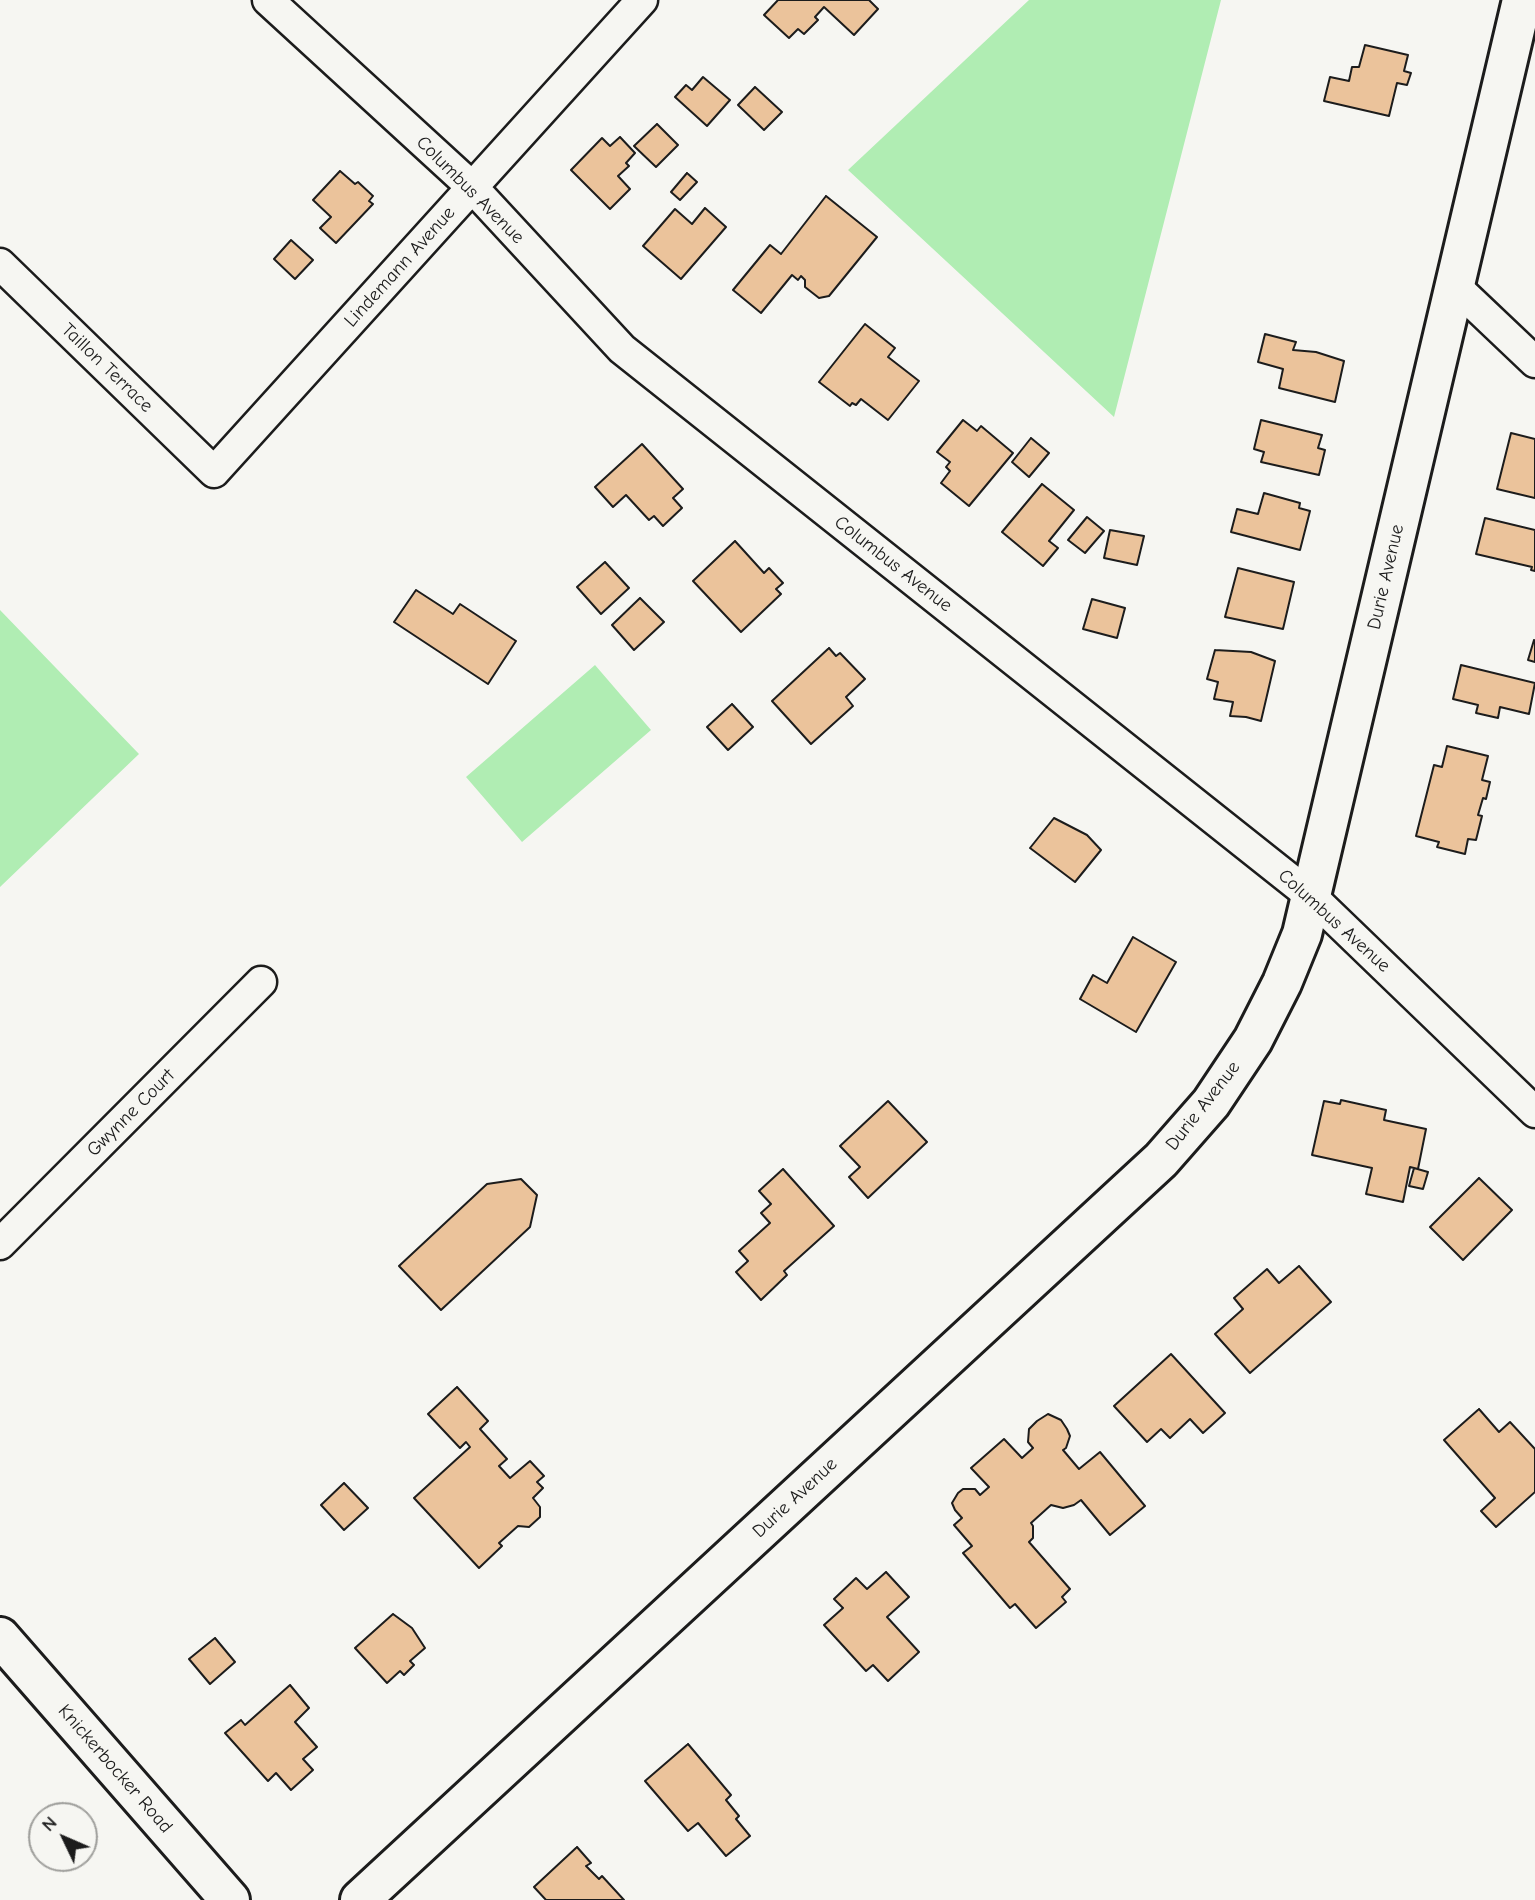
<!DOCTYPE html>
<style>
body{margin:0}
#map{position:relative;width:1535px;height:1900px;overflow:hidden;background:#f6f6f2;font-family:"Comic Neue",sans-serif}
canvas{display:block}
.north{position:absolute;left:28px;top:1802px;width:70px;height:70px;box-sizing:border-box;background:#f6f6f2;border:2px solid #9f9f9c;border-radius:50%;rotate:314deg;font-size:19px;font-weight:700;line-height:28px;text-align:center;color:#1c1c1c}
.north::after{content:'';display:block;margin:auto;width:24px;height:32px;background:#1c1c1c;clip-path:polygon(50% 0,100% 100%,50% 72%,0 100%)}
</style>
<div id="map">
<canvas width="1535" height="1900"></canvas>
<div class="north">N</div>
</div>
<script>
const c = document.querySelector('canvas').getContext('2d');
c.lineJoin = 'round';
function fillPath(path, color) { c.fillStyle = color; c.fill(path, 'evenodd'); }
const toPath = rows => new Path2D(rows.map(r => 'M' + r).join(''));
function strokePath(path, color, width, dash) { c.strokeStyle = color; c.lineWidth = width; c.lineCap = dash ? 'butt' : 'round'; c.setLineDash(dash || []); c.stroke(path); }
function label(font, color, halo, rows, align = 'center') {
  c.font = font + ' "Comic Neue",sans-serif'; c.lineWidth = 6; c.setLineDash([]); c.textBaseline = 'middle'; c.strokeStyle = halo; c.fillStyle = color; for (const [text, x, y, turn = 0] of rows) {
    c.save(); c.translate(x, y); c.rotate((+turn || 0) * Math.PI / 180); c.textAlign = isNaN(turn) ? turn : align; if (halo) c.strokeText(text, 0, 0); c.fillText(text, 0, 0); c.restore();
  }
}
fillPath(toPath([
 [1029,0,1221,0,1114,417,848,170],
 [0,610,139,754,0,887],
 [595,665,651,730,522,842,466,777]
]), '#b0edb3');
const building = toPath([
 [778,0,869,0,878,9,854,35,824,7,815,17,818,20,804,34,798,29,789,38,764,15,778,0],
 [1365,45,1408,55,1404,71,1411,73,1407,85,1397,83,1389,116,1324,101,1330,77,1349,81,1352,67,1359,67,1365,45],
 [703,77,730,100,707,126,675,97,686,85,692,90,703,77],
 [755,87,782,112,764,130,738,105,755,87],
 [657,124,678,145,656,167,634,146,657,124],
 [620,137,635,153,626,163,629,166,618,176,630,189,610,209,571,170,602,138,610,146,620,137],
 [340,171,355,184,358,182,373,196,369,201,373,204,336,243,320,228,331,217,313,200,340,171],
 [687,173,697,182,680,200,671,192,687,173],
 [826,196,877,237,829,296,819,298,805,287,805,280,801,276,798,280,792,275,761,313,733,290,770,245,781,254,826,196],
 [705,208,726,227,681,279,643,246,675,209,692,224,705,208],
 [291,240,313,260,295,279,274,259,291,240],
 [865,324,895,348,888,357,919,381,888,420,861,399,856,405,852,403,850,406,819,382,865,324],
 [1265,334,1296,342,1293,350,1316,352,1344,361,1335,402,1279,388,1283,369,1258,362,1265,334],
 [963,420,977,431,981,426,1013,453,969,506,941,483,950,471,946,467,950,462,937,452,963,420],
 [1261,420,1322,435,1318,448,1325,450,1319,475,1261,462,1264,452,1254,449,1261,420],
 [1511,433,1535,439,1535,498,1497,489,1511,433],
 [1031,438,1049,453,1029,477,1012,462,1031,438],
 [642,444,683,489,673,498,682,508,663,526,654,516,649,520,626,495,613,507,595,487,642,444],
 [1042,484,1074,510,1049,541,1058,548,1043,566,1002,532,1042,484],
 [1264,493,1300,503,1299,508,1310,511,1300,550,1231,532,1237,509,1258,514,1264,493],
 [1087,517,1104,531,1085,553,1068,540,1087,517],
 [1485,518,1535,530,1535,571,1531,570,1532,567,1476,554,1485,518],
 [1110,530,1144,536,1137,565,1104,558,1110,530],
 [735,541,764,573,769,568,783,583,776,589,781,594,741,632,693,581,735,541],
 [605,562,629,588,601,614,577,587,605,562],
 [1238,568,1294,582,1283,629,1225,617,1238,568],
 [416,590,453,614,460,604,516,641,488,684,394,622,416,590],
 [640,598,664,622,634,650,612,625,640,598],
 [1092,599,1125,608,1117,638,1083,629,1092,599],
 [1534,640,1535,641,1535,662,1528,660,1534,640],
 [829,648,836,656,840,653,865,679,846,697,853,706,811,744,772,701,829,648],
 [1215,650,1251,652,1275,661,1261,721,1246,717,1230,716,1233,702,1214,699,1218,682,1207,679,1215,650],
 [1461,665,1535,683,1529,714,1500,707,1498,718,1476,713,1478,705,1453,699,1461,665],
 [732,704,753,727,728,750,707,727,732,704],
 [1447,746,1488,756,1482,780,1490,782,1486,799,1483,798,1478,815,1482,816,1476,840,1468,839,1465,854,1437,847,1439,842,1416,836,1434,765,1442,767,1447,746],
 [1054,818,1087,835,1101,850,1075,882,1030,848,1054,818],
 [1133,937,1176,962,1136,1032,1080,999,1093,975,1107,983,1133,937],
 [1341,1100,1386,1110,1384,1120,1426,1129,1418,1169,1410,1167,1403,1202,1366,1194,1372,1168,1312,1155,1324,1101,1340,1104,1341,1100],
 [888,1101,927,1142,868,1198,849,1177,860,1167,840,1146,888,1101],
 [1414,1168,1428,1172,1423,1189,1409,1186,1414,1168],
 [783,1169,834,1226,784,1271,787,1275,761,1300,736,1272,748,1261,739,1251,770,1223,761,1213,771,1204,759,1191,783,1169],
 [1479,1178,1512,1210,1463,1260,1430,1227,1479,1178],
 [521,1179,537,1195,530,1227,441,1310,399,1266,487,1184,521,1179],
 [1299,1266,1331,1302,1250,1373,1215,1334,1243,1309,1234,1298,1267,1269,1279,1283,1299,1266],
 [1171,1354,1225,1413,1203,1433,1190,1419,1170,1438,1161,1429,1147,1442,1114,1406,1171,1354],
 [457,1387,488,1421,480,1429,507,1459,499,1466,510,1478,530,1461,544,1476,537,1482,543,1488,533,1498,540,1507,540,1517,529,1527,518,1526,499,1543,502,1546,479,1568,414,1498,470,1447,466,1442,460,1448,428,1414,457,1387],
 [1479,1409,1499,1432,1510,1422,1535,1449,1535,1492,1496,1527,1481,1511,1495,1498,1444,1440,1479,1409],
 [1048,1414,1061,1420,1067,1429,1070,1436,1066,1448,1063,1450,1079,1469,1100,1452,1145,1506,1110,1535,1081,1500,1074,1505,1063,1508,1051,1505,1031,1523,1033,1526,1033,1538,1029,1542,1070,1589,1062,1597,1066,1602,1036,1628,1015,1604,1010,1608,963,1553,972,1546,954,1525,962,1518,955,1510,952,1503,958,1493,963,1489,975,1489,980,1495,989,1487,971,1468,1004,1439,1022,1458,1033,1448,1028,1442,1029,1429,1037,1421,1048,1414],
 [344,1483,368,1508,344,1530,321,1505,344,1483],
 [886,1572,909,1597,887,1617,919,1652,888,1681,873,1665,866,1671,824,1625,843,1608,834,1599,856,1578,867,1589,886,1572],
 [393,1614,412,1628,425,1648,410,1661,414,1665,404,1675,400,1671,387,1683,355,1648,393,1614],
 [215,1638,235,1662,210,1684,189,1659,215,1638],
 [290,1685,309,1708,295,1722,317,1747,303,1759,313,1770,291,1790,276,1773,268,1781,225,1733,241,1720,245,1725,290,1685],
 [688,1744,731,1795,726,1800,739,1816,736,1819,750,1836,726,1856,698,1823,688,1831,645,1781,688,1744],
 [577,1847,591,1863,586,1866,599,1879,602,1876,624,1900,546,1900,534,1887,577,1847]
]);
fillPath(building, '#ebc39b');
strokePath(building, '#1c1c1c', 2);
const street = toPath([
 [268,0,472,187,622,349,1311,896,1535,1112],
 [0,264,214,472,642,0],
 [1455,286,1535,362],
 [0,1244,261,982]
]);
const secondary = toPath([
 [0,1637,230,1900],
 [360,1900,1161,1160,1211,1103,1253,1040,1282,983,1302,934,1522,0]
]);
strokePath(street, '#1c1c1c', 35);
strokePath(secondary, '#1c1c1c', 44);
strokePath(street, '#f6f6f2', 30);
strokePath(secondary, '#f6f6f2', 38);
label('19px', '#1c1c1c', '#f6f6f2', [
 ["Columbus Avenue",470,190,45],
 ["Lindemann Avenue",400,267,-48],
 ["Taillon Terrace",107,368,44],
 ["Columbus Avenue",893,564,38],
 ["Durie Avenue",1386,577,-77],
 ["Columbus Avenue",1334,921,42],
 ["Durie Avenue",1203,1106,-52],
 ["Gwynne Court",131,1113,-45],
 ["Durie Avenue",795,1498,-43],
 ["Knickerbocker Road",115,1769,49]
]);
</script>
